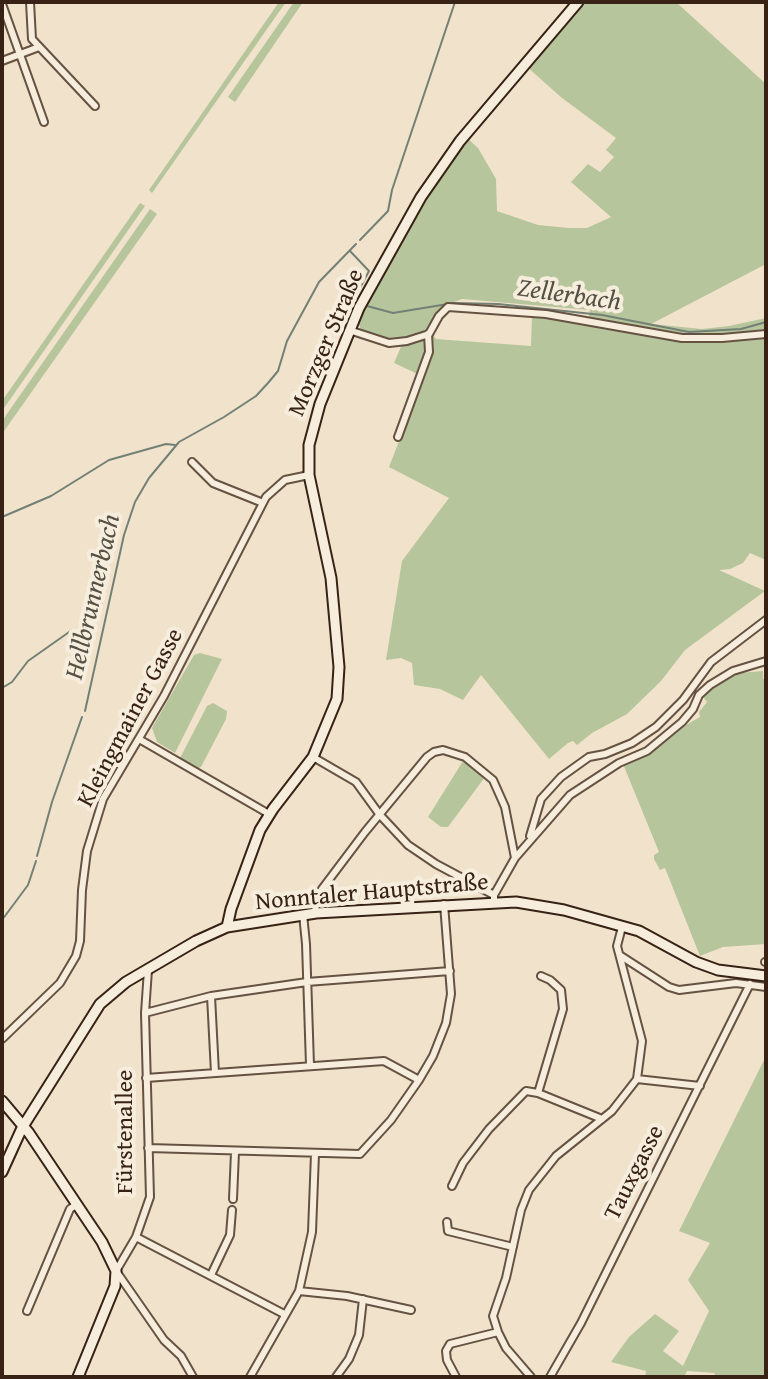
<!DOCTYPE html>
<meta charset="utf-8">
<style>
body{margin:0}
#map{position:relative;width:768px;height:1379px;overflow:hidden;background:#f1e3cb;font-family:"Gentium Book Plus",serif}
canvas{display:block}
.frame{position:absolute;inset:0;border:4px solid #372215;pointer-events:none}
</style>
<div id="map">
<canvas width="768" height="1379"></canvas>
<div class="frame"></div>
</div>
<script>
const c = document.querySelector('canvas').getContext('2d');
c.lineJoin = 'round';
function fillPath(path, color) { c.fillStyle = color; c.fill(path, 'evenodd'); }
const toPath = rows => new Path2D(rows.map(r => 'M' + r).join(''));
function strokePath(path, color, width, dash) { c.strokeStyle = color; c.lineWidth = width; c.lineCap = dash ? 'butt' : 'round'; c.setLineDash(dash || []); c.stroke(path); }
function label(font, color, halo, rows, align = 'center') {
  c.font = font + ' "Gentium Book Plus",serif'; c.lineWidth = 8; c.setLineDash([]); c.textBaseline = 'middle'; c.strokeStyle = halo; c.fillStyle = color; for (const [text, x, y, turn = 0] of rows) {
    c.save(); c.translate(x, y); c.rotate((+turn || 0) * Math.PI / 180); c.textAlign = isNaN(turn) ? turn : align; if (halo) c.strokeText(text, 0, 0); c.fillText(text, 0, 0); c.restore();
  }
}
fillPath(toPath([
 [279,2,286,2,152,193,149,190],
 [294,2,303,2,235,102,228,97],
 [583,2,676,2,766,84,766,264,651,324,702,329,729,326,766,318,766,330,697,336,589,317,590,310,462,299,443,306,427,327,436,339,531,346,532,314,686,341,733,341,766,337,766,560,750,553,743,563,730,569,719,570,765,591,685,650,661,681,627,714,592,733,577,745,573,741,568,743,549,759,481,675,463,700,440,689,414,685,412,663,401,658,386,660,402,561,449,498,389,467,424,377,394,363,404,340,378,337,361,330,358,322,429,192,467,138,478,148,496,179,497,211,538,225,569,228,587,228,611,217,571,182,588,164,600,172,614,157,606,150,616,138,562,98,527,67],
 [140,203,145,206,2,411,2,401],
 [150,209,157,214,2,434,2,421],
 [200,653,222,659,175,753,157,742,152,728,194,655],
 [763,671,763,679,766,679,766,944,723,947,700,956,665,868,660,870,654,859,654,855,659,852,623,764,648,754,664,738,700,717,699,712,707,702,702,696,721,680,739,673],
 [213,703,227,711,226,719,201,767,196,769,179,760,207,706],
 [463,761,485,777,448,827,441,827,428,817],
 [766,1056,766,1377,716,1377,714,1373,687,1371,684,1377,645,1377,646,1371,611,1362,629,1337,655,1314,679,1331,663,1351,683,1366,709,1311,688,1280,710,1243,679,1231]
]), '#b6c59b');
strokePath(toPath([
 [360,240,388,211,392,190,455,2],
 [350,251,369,271,354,299],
 [367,306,393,313,454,303,498,304,602,315,689,332,741,329,766,322],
 [2,517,51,496,109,460,166,444,175,445],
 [80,625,102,603],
 [2,688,12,682,28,661,72,630],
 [85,711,124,535,135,502,149,478,179,442,224,417,256,396,268,383,278,371,287,341,319,282,356,244],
 [37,856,52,802,82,717],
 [2,920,28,885,36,861]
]), '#738075', 2);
const street = toPath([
 [30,2,32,39,95,106],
 [2,4,44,122],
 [2,61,39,47],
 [349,330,389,343,407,341,429,334,439,316,448,307,546,314,682,338,722,338,766,334],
 [398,437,429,352,428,334],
 [192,462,213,483,263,503],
 [139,739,269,814],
 [313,757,356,782,380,815,408,845,436,864,494,895],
 [530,836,541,799,561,777,589,757,605,754,632,743,656,727,683,700,711,662,766,620],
 [494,902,494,895,515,858,570,795,619,763,647,751,682,722,693,709,699,695,710,685,733,671,766,661],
 [316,913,315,904,322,889,365,832,427,757,434,752,443,750,465,757,493,780,505,807,515,858],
 [303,914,306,944,310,1065],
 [621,956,669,987,679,990,736,983,766,987],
 [765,962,766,962],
 [148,970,145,1013,150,1197,136,1237,116,1271,164,1340,181,1356,193,1377],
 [541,976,550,980,561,990,563,1009,538,1093,602,1119],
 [211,996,215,1073],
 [145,1013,211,996,307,982,450,971],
 [2,1039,60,983,76,956,80,941,82,890,87,851,103,799,164,696,266,497,285,480,309,475],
 [146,1078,384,1061,419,1080],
 [637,1079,700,1086],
 [148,1148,360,1154,391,1120,419,1080,433,1056,446,1023,451,994,444,904],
 [452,1186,463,1163,489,1129,526,1091,538,1093],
 [233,1199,235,1152],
 [447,1222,448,1231,513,1247],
 [136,1237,284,1314],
 [211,1275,230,1235,232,1210],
 [299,1291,347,1296,411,1310],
 [27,1311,70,1209,77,1204],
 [250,1377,299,1291,312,1232,315,1154],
 [336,1377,349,1359,359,1335,363,1299],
 [456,1377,447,1360,446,1351,450,1344,498,1332],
 [531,1377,506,1348,498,1332,493,1316,506,1278,521,1210,529,1190,556,1156,612,1111,637,1079,642,1041,617,946,622,927],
 [550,1377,581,1323,750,984]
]);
const secondary = toPath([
 [227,927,231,909,260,830,273,809,313,757,337,699,339,667,331,578,309,475,309,445,320,404,359,308,421,197,460,141,578,2],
 [2,1101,29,1133,102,1242,116,1271,115,1286,78,1377],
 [2,1172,22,1128,100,1004,126,982,196,941,227,927,316,913,516,902,564,910,639,931,696,962,718,970,766,976]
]);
strokePath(street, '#665242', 10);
strokePath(secondary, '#372215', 13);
strokePath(street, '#f6eddd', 6);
strokePath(secondary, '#f6eddd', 9);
label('24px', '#372215', '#f6eddd', [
 ["Morzger Straße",327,343,-67],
 ["Kleingmainer Gasse",131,718,-62],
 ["Nonntaler Hauptstraße",372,893,-5],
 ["Fürstenallee",126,1132,-90],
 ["Tauxgasse",635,1173,-63]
]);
label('italic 26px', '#555145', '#f6eddd', [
 ["Zellerbach",569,296,8],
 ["Hellbrunnerbach",94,597,-77]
]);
</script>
